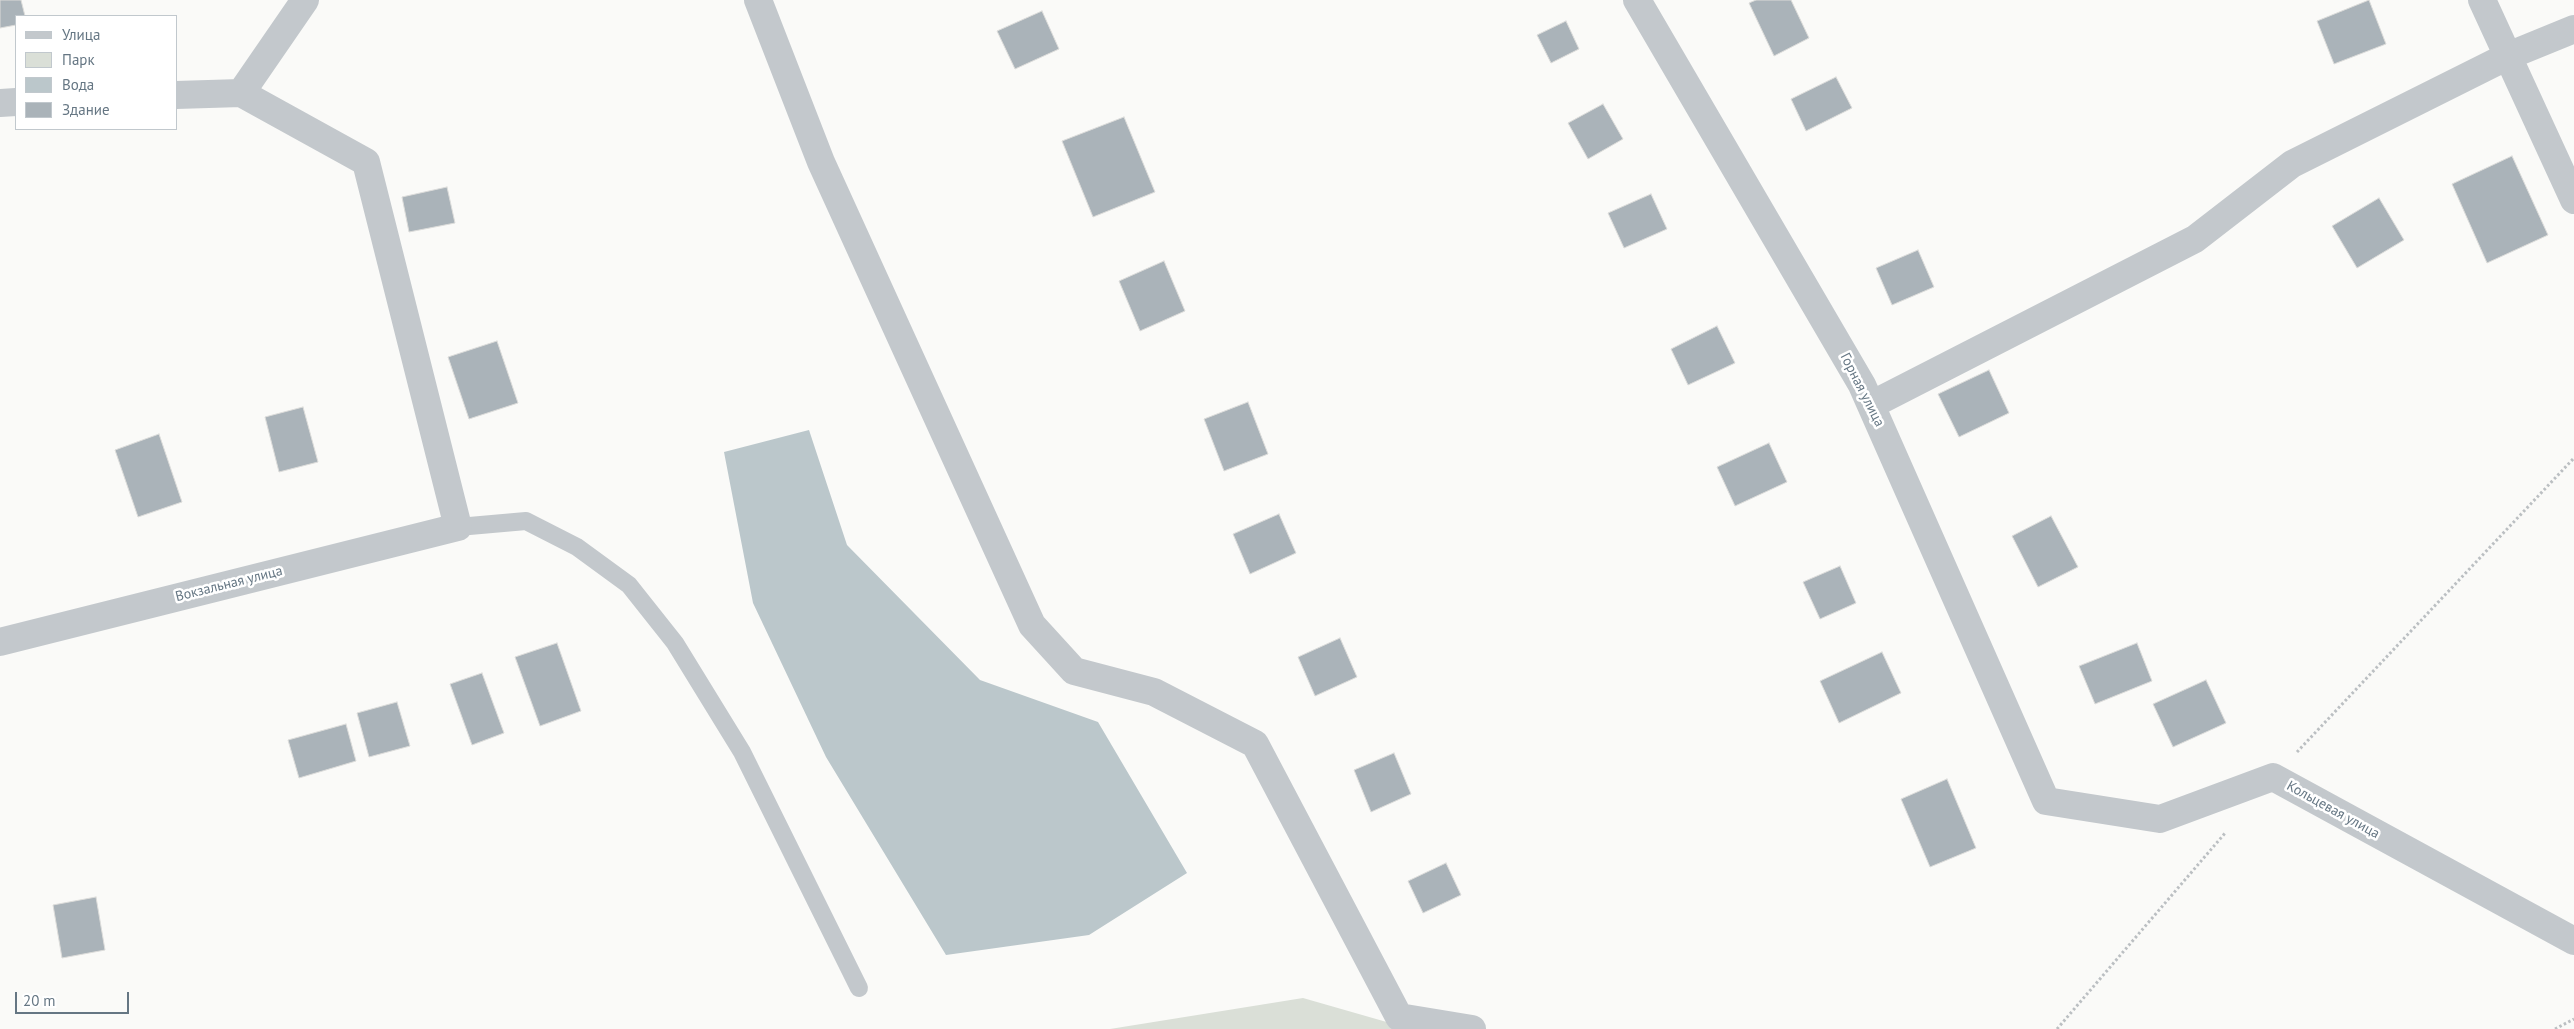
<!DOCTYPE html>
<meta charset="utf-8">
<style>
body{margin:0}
#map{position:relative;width:2574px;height:1029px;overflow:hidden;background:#fafaf8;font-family:"PT Sans",sans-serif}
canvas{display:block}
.legend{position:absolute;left:15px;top:15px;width:162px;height:115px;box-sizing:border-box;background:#fff;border:1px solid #c1c8cd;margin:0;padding:6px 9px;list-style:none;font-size:15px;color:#657683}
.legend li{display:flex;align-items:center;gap:10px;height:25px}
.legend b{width:25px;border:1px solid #c1c8cd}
.scale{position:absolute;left:15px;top:992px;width:114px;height:22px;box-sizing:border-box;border:2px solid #657683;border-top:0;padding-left:6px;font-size:15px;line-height:18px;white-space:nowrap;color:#657683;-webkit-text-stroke:4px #fff;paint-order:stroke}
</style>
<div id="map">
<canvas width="2574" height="1029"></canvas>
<ul class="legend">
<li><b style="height:6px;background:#c3c8cc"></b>Улица</li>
<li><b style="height:14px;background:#dadfd7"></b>Парк</li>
<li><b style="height:14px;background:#bbc7cb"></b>Вода</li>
<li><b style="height:14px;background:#aab3b9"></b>Здание</li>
</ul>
<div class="scale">20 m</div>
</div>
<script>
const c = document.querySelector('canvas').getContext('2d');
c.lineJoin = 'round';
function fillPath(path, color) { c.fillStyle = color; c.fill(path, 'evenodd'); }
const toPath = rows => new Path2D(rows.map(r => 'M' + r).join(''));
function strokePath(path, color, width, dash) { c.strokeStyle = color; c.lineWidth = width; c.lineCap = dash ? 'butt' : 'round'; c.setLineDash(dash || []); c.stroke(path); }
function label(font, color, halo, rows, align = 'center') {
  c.font = font + ' "PT Sans",sans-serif'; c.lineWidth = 5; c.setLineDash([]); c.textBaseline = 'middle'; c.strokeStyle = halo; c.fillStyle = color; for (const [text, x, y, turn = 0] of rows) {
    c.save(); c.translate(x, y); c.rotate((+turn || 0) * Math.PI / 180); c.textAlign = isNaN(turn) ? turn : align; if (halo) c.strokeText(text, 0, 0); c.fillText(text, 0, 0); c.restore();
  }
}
fillPath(toPath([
 [1303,998,1411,1029,1110,1029]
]), '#dadfd7');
fillPath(toPath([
 [809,430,847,545,980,680,1098,722,1187,873,1089,935,946,955,826,757,753,603,724,452]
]), '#bbc7cb');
const building = toPath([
 [0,0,21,0,25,16,16,16,16,25,0,28,0,0],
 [1756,0,1791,0,1809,38,1774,56,1749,3,1756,0],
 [2369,0,2386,44,2334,64,2317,21,2369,0],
 [1042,11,1059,49,1015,69,997,31,1042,11],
 [1566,21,1579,49,1551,63,1537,35,1566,21],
 [1836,77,1852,108,1806,131,1791,99,1836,77],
 [1603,104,1623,139,1588,159,1568,123,1603,104],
 [1124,117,1155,192,1093,217,1062,141,1124,117],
 [2512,156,2548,235,2487,263,2452,184,2512,156],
 [447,187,455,223,409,232,402,197,447,187],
 [1651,194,1667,229,1624,248,1608,213,1651,194],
 [2379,198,2404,240,2357,268,2332,226,2379,198],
 [1918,250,1934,287,1892,305,1876,268,1918,250],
 [1164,261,1185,311,1140,331,1119,281,1164,261],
 [1717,326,1735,363,1688,385,1671,349,1717,326],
 [497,341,518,403,469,419,448,357,497,341],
 [1989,370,2009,413,1959,437,1938,394,1989,370],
 [1248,402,1268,454,1224,471,1204,419,1248,402],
 [303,407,318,462,279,472,265,417,303,407],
 [159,434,182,502,138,517,115,450,159,434],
 [1769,443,1787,482,1735,506,1717,467,1769,443],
 [1279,514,1296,553,1250,574,1233,534,1279,514],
 [2051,516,2078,567,2038,587,2012,536,2051,516],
 [1840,566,1856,603,1820,619,1803,582,1840,566],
 [1340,638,1357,677,1315,696,1298,657,1340,638],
 [557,643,581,711,540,726,515,657,557,643],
 [2137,643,2152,681,2095,704,2079,666,2137,643],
 [1882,652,1901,693,1839,723,1820,681,1882,652],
 [482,673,504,733,472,745,450,684,482,673],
 [2206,680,2226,723,2173,747,2153,704,2206,680],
 [397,702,410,746,369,757,357,713,397,702],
 [346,724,356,761,299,778,288,740,346,724],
 [1394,753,1411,794,1371,812,1354,770,1394,753],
 [1947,779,1976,848,1930,867,1901,799,1947,779],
 [1446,863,1461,895,1423,913,1408,881,1446,863],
 [96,897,105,950,62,958,53,905,96,897]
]);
fillPath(building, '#aab3b9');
strokePath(building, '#dcdcda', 1);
strokePath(toPath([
 [2297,752,2574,458],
 [2057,1029,2226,832],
 [2555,1029,2574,1019]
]), '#bbbfc2', 3, [2.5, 2.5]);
strokePath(toPath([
 [458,527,526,521,577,547,629,585,675,643,742,752,859,988]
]), '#c3c8cc', 18);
strokePath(toPath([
 [758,0,821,162,1032,625,1074,671,1154,692,1255,744,1399,1017,1472,1029],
 [1637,0,1862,385,2046,801,2160,819,2273,777,2574,941],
 [2482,0,2574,200],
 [241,93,305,0],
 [0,103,16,102],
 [1871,405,2195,239,2292,164,2508,56,2574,29],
 [0,642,458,527,366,162,241,93,176,95]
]), '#c3c8cc', 28);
label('14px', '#657683', '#fff', [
 ["Горная улица",1862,390,63],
 ["Вокзальная улица",229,584,-14],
 ["Кольцевая улица",2333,810,29]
]);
</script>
